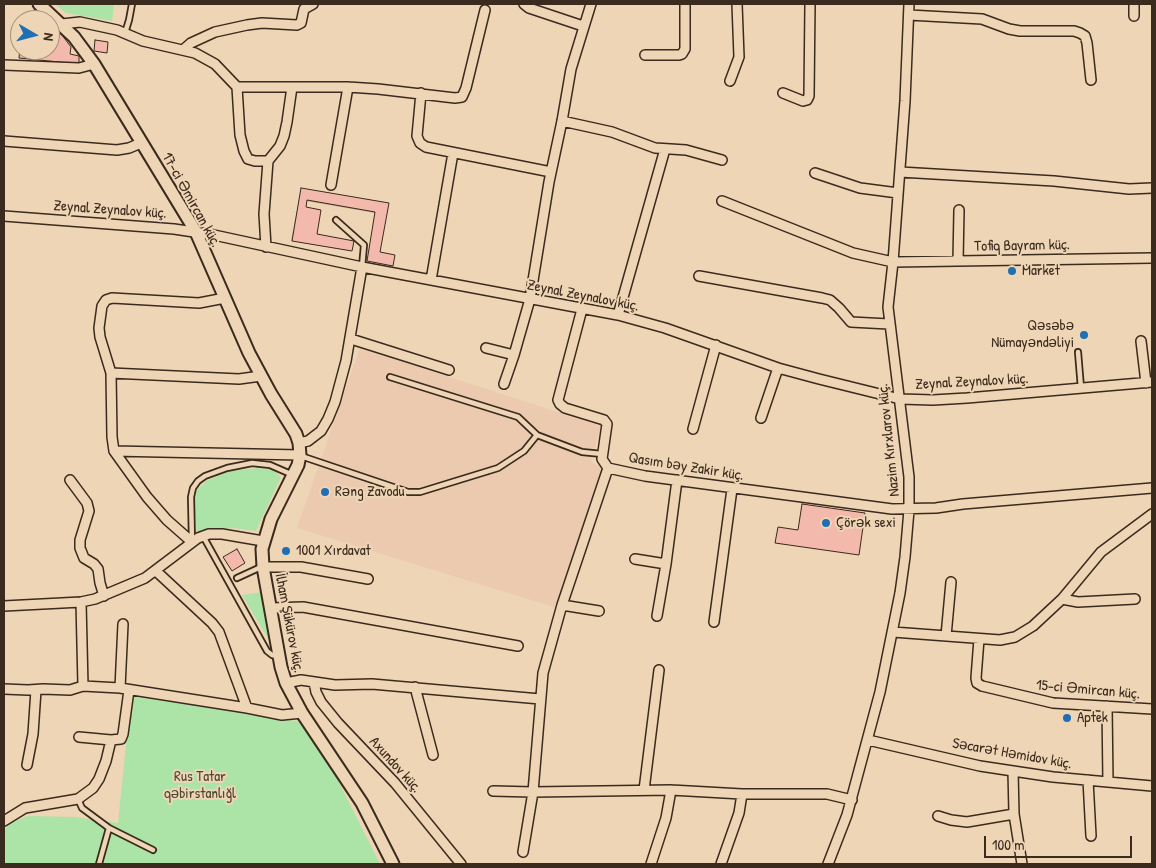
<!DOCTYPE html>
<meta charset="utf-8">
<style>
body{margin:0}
#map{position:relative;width:1156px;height:868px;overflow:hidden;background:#eed5b5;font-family:"Patrick Hand",sans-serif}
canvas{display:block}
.frame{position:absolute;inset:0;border:5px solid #3b2a1e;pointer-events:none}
.north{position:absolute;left:10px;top:10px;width:50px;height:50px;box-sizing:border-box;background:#eed5b5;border:1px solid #a69179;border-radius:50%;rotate:98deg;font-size:14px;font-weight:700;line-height:20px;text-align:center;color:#3b2a1e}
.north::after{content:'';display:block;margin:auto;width:18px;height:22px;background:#1f6fb2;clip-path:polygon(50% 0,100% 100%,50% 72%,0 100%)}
.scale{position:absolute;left:984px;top:836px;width:148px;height:22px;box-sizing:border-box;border:2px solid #3b2a1e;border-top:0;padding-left:6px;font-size:15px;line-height:18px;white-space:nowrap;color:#3b2a1e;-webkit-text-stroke:4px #eed5b5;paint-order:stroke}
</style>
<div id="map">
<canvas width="1156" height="868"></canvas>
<div class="frame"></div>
<div class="north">N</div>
<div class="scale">100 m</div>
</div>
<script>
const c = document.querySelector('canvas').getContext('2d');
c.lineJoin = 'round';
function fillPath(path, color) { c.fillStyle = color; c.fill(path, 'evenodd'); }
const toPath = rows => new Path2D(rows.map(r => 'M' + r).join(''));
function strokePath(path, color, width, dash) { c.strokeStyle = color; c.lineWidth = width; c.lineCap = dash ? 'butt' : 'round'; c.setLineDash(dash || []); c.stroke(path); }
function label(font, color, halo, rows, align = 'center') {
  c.font = font + ' "Patrick Hand",sans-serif'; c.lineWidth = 4; c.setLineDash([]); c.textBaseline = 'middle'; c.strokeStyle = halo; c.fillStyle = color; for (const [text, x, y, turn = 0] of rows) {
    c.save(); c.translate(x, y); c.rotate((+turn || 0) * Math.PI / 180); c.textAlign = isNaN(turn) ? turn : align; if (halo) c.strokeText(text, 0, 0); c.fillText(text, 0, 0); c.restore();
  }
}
fillPath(toPath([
 [360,348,601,426,591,461,603,470,557,608,297,528]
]), '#eccaaf');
fillPath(toPath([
 [55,4,114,4,112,21,66,13],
 [258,468,273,470,281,477,256,531,233,528,197,532,194,504,196,491,206,481,230,471],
 [262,592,273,647,242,595],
 [131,696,309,723,380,864,4,864,4,833,8,824,28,816,74,817,118,823]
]), '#ace3a6');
fillPath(toPath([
 [50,31,77,64,19,58,20,47,20,50,50,50],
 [301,189,387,204,379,253,392,265,367,261,375,213,306,201,304,208,316,235,351,251,291,241],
 [802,505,858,554,775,543,778,529,798,531]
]), '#0003');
const building = toPath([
 [50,30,59,31,71,47,70,54,79,56,79,64,19,58,20,48,20,50,50,50,50,30],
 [95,40,108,42,107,53,94,51,95,40],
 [301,188,389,203,380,252,395,255,393,266,367,261,375,212,307,200,306,207,321,210,317,234,354,241,352,251,292,241,301,188],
 [802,504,865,513,859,555,775,543,778,527,798,530,802,504],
 [237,549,245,563,232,571,223,557,237,549]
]);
fillPath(building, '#f3b9ac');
strokePath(building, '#3b2a1e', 1);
const service = toPath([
 [125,33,129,20,132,4],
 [336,220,364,245,362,267],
 [1078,352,1081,388],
 [390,377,518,417,537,435],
 [301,456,408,492,420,492,498,468,524,451,537,435,582,452,602,454],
 [203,536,267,651,272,655,277,656],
 [192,541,191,497,193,488,198,481,205,476,227,468,252,463,270,465,293,475],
 [237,578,261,567],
 [78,799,82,808,109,828,99,864],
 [109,828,153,850]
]);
const minor = toPath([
 [524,4,529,8,583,26],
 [1134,4,1134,16],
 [909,15,982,19,1009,29,1020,31,1074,31,1080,33,1085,36,1087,43,1091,80],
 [62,24,80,22,117,30,143,41,195,53,215,64,237,87,240,135,244,151,248,159,255,161,268,161],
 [183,50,191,43,215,32,247,25,262,23,297,25,301,23,304,9,313,4],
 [645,55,679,55,682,54,685,49,685,4],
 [4,65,79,68,94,64],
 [730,81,739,57,737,4],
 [237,87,348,87,378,89,455,98,462,97,466,88,485,10],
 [421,93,417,136,420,143,426,147,551,172],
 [783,93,803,101,807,100,809,96,810,4],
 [562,121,612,132,655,148,686,150,722,160],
 [4,141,117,150,129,148,141,143],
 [900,172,1054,181,1129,189,1152,188],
 [815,173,860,188,898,193],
 [331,185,348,87],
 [722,201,853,253,893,262,1152,258],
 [4,216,174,229,214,235,362,267,618,315,665,328,778,368,819,379,900,399,933,400,967,398,1152,382],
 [266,247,264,214,268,161,280,146,284,136,287,122,292,87],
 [958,261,959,210],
 [699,276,822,298,830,300,839,308,851,322,889,324],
 [431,280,453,153],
 [582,309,558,400,560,404,565,408,604,420,607,424,602,459,608,468],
 [618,315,665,149],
 [351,339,449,370],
 [1141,341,1146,383],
 [486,348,514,355],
 [111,373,239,379,261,376],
 [504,384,514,355,530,299,549,182,562,121,571,69,591,4],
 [761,418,778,368],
 [693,429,716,345],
 [299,443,308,441,321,431,328,419,335,402,346,361,362,267],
 [114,451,300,455],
 [70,480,87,503,89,511,80,540,80,548,84,558,94,564,98,569,100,583,104,596],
 [192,542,167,520,147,497,114,451,112,437,111,373,100,337,99,328,102,306,106,300,112,298,199,303,225,298],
 [635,559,666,564],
 [263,567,301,567,368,579],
 [156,571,212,623,219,632,247,708],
 [1062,599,1078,602,1135,599],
 [81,602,83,686],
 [562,605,599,611],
 [4,606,81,602,95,599,145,578,198,538,209,534,222,534,263,541],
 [271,608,303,607,518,646],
 [657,616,666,564,677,480],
 [714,622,732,489],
 [893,632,1000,640,1015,637,1033,626,1062,599,1101,552,1152,514],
 [946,636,951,582],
 [979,639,976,678,977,683,982,686,1053,703,1152,709],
 [314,682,316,692,321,702,338,723,395,783,461,864],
 [286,683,301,680,335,685,372,684,540,699],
 [415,687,433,755],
 [120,688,123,624],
 [4,689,28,690,43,689,70,690,83,686,120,688,247,708,282,715,302,713],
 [1107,706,1108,782],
 [79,737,111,740],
 [868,740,980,766,1013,771,1053,777,1152,786],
 [27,765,33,734,36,690],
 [1013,771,1014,814,1022,864],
 [1088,780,1091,836],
 [644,790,659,670],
 [493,791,533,792,671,790,742,794,827,794,852,800],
 [938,816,951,820,967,822,1014,814],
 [4,821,25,808,78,799,93,788,99,779,106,761,111,740,121,739,123,734,129,690],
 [523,852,533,792,543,673,562,605,608,468,645,476,892,509,936,508,963,504,1152,488],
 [651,864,666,818,671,790],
 [721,864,739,813,742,794],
 [828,864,847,815,880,692,900,593,905,557,909,510,909,477,888,307,893,262,905,101,909,4]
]);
const tertiary = toPath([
 [39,4,74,37,94,64,196,232,249,353,271,394,296,434,299,443,300,455,298,465,271,519,262,549,263,567,281,667,286,683,302,713,362,803,393,864]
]);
strokePath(service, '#3b2a1e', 8);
strokePath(minor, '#3b2a1e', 12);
strokePath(tertiary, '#3b2a1e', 15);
strokePath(service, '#eed5b5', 4.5);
strokePath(minor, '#eed5b5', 9);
strokePath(tertiary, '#eed5b5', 11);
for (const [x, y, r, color] of [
 [1012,271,5,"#1f6fb2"],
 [1084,335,5,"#1f6fb2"],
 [325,492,5,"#1f6fb2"],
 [826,523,5,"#1f6fb2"],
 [286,551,5,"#1f6fb2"],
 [1067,718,5,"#1f6fb2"]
]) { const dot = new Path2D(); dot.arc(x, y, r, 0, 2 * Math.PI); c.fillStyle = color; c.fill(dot); strokePath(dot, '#eed5b5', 2); }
label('15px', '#3b2a1e', '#eed5b5', [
 ["17-ci Əmircan küç.",191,200,61],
 ["Zeynal Zeynalov küç.",110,210,4],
 ["Tofiq Bayram küç.",1022,246,-1],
 ["Zeynal Zeynalov küç.",583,296,11],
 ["Zeynal Zeynalov küç.",972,382,-3],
 ["Nazim Kırxlarov küç.",889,440,-96],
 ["Qasım bəy Zakir küç.",686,467,9],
 ["İlham Şükürov küç.",289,623,79],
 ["15-ci Əmircan küç.",1088,690,5],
 ["Səcarət Həmidov küç.",1012,754,10],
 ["Axundov küç.",395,765,48]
]);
label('15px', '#3b2a1e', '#eed5b5', [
 ["Market",1022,271],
 ["Qəsəbə",1074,326,"right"],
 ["Nümayəndəliyi",1074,343,"right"],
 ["Rəng Zavodu",335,492],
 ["Çörək sexi",836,523],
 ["1001 Xırdavat",296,551],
 ["Aptek",1077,718]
], 'left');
label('15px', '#4c4632', '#eed5b5', [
 ["Rus Tatar",200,777],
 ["qəbirstanlığl",200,794]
]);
</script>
